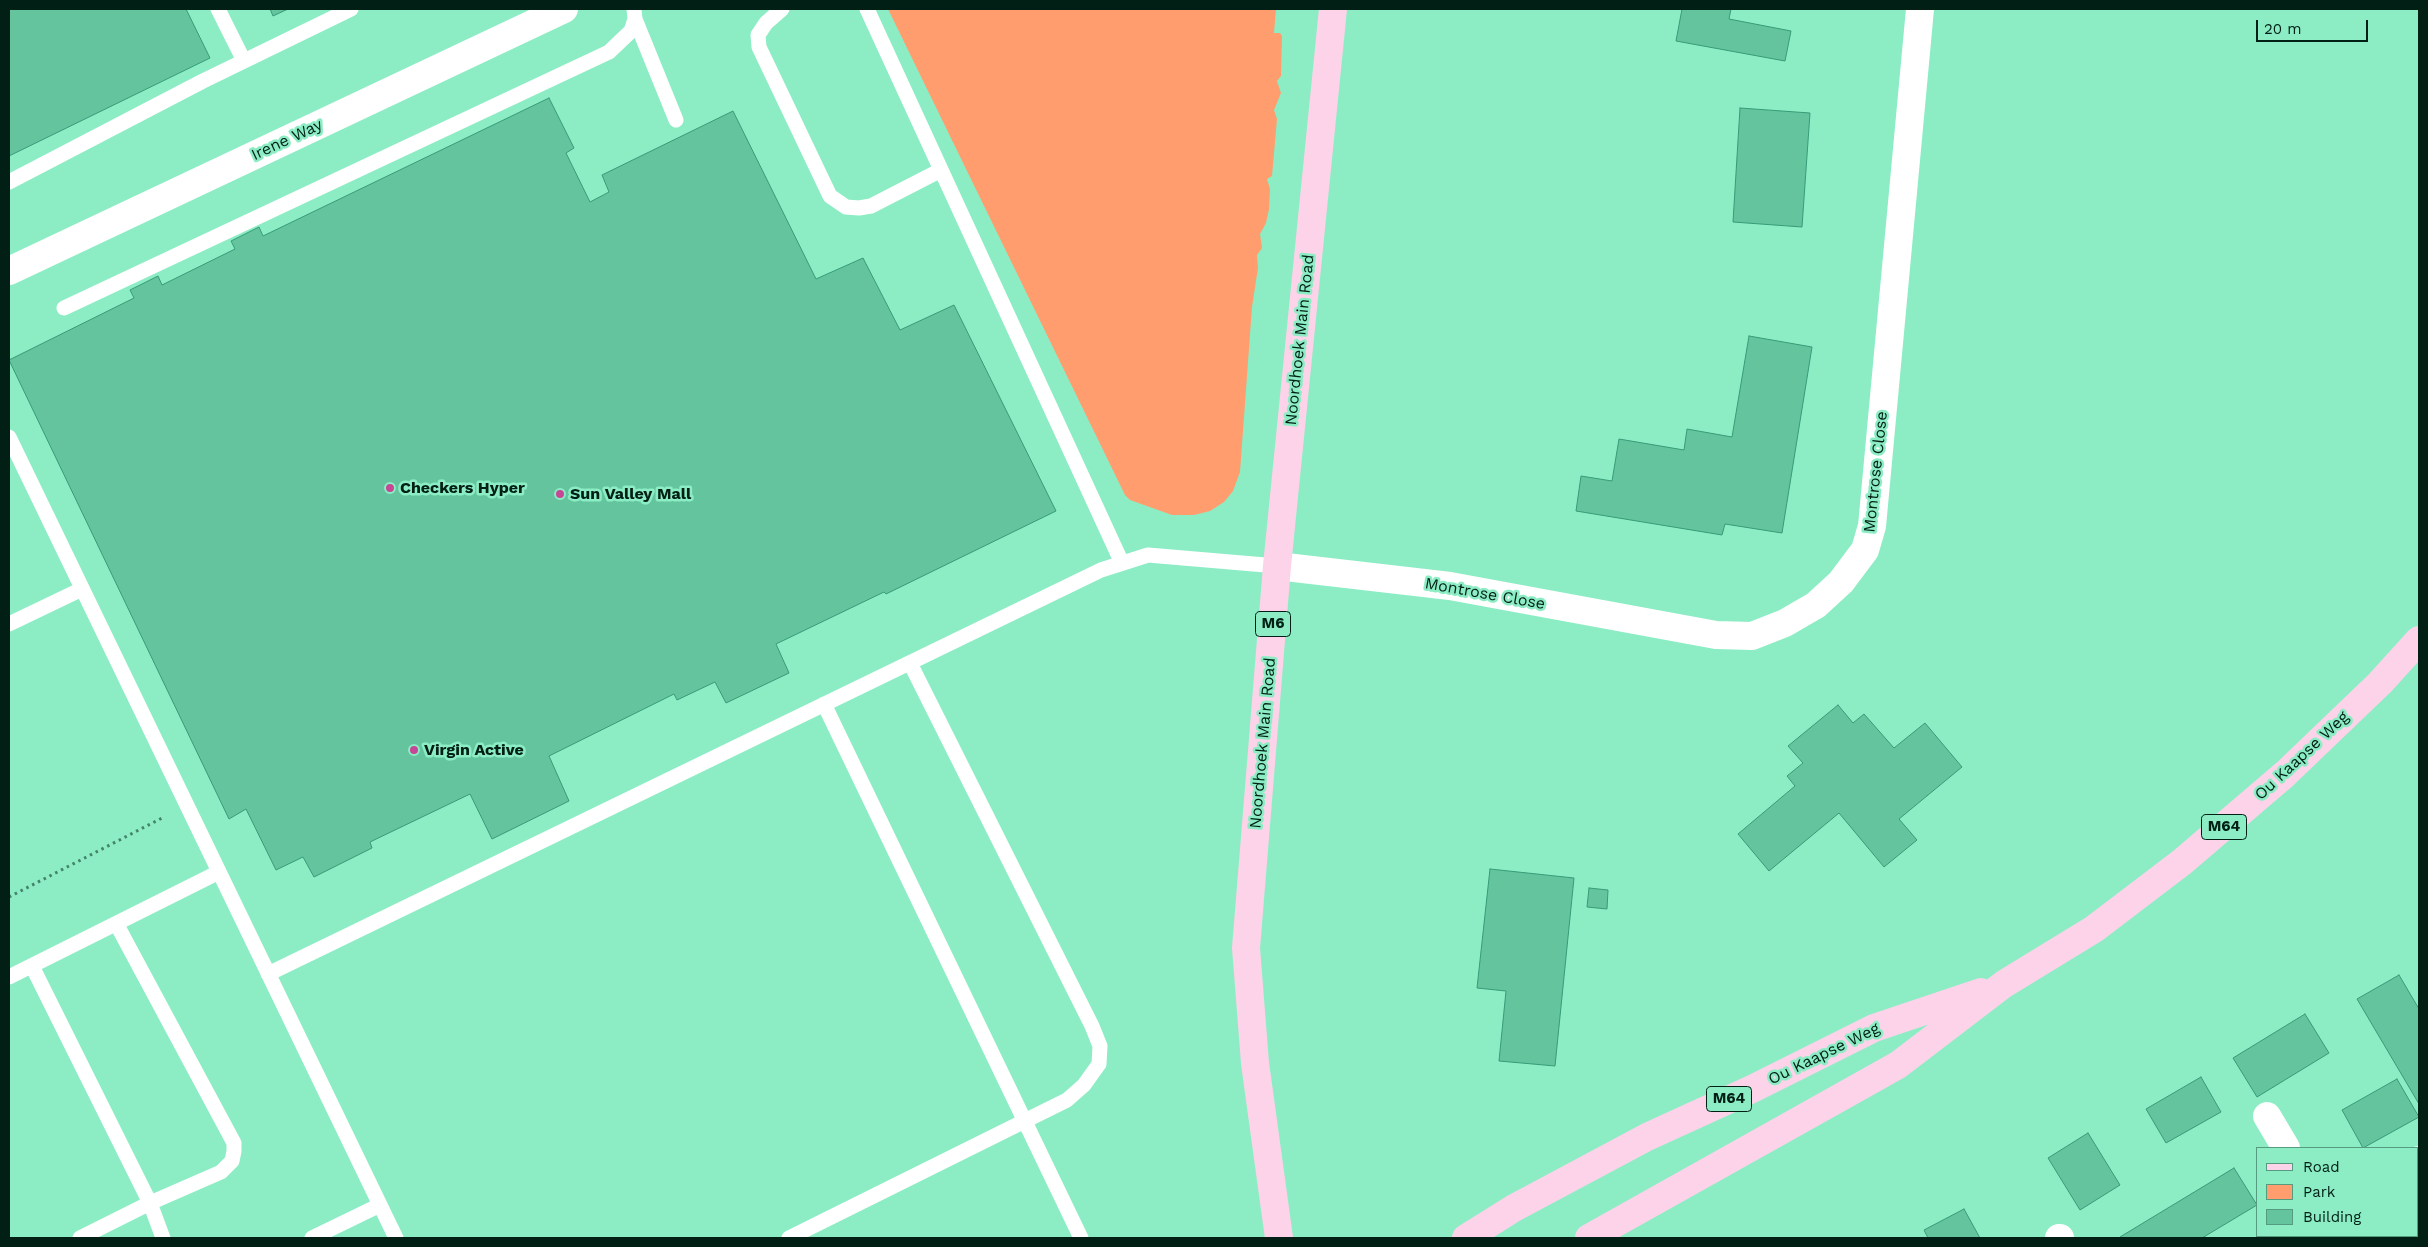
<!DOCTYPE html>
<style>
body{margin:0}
#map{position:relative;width:2428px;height:1247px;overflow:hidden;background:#8cedc5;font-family:"Work Sans",sans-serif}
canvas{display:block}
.frame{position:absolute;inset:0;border:10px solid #011f15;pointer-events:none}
.legend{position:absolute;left:2256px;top:1147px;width:162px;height:90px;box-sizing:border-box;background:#8cedc5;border:1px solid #549b7f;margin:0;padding:6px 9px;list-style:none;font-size:15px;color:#011f15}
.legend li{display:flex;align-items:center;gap:10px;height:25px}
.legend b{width:25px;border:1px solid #549b7f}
.scale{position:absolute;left:2256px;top:20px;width:112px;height:22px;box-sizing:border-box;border:2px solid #011f15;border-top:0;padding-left:6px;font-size:15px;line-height:18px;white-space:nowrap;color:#011f15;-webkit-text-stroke:4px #8cedc5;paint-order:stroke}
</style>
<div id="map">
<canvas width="2428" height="1247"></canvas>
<div class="frame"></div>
<ul class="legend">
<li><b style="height:6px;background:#fcd3e9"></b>Road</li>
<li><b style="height:14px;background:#ff9d6f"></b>Park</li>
<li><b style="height:14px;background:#63c49e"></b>Building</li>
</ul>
<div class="scale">20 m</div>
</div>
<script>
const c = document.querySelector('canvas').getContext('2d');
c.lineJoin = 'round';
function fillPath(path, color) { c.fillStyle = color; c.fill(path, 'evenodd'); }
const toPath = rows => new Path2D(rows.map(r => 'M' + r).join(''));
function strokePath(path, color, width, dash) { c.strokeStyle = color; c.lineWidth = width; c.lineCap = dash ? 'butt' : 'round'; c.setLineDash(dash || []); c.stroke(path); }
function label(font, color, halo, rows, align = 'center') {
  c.font = font + ' "Work Sans",sans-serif'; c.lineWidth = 5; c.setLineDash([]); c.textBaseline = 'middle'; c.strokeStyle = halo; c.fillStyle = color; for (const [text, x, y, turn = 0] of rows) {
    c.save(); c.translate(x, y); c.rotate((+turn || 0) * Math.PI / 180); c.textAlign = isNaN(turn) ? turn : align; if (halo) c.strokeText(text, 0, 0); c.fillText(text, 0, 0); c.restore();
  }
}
fillPath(toPath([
 [888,9,1276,9,1274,33,1280,33,1282,36,1281,76,1277,81,1281,93,1274,110,1277,119,1272,176,1267,179,1270,189,1269,209,1266,223,1260,234,1262,248,1257,255,1258,268,1252,307,1240,472,1233,491,1224,502,1210,511,1194,515,1172,515,1130,500,1125,495]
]), '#ff9d6f');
const building = toPath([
 [9,9,186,9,210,58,9,156,9,9],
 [270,9,288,9,273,16,270,9],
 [1682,9,1731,9,1729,19,1791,31,1785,61,1676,41,1682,9],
 [549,98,574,148,566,153,590,202,609,192,602,175,733,111,816,279,863,258,900,330,954,305,1056,511,886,594,884,592,776,644,789,673,726,703,715,682,677,700,674,694,549,756,569,801,492,839,470,794,370,842,372,848,314,877,303,857,276,870,246,809,229,819,9,360,134,298,130,290,158,276,162,285,235,249,231,241,259,227,263,236,549,98],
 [1740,108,1810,113,1802,227,1733,222,1740,108],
 [1749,336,1812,347,1782,533,1725,524,1722,535,1576,511,1581,476,1612,481,1619,439,1684,450,1687,429,1732,437,1749,336],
 [1838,705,1853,723,1864,714,1894,748,1925,723,1962,767,1899,819,1917,840,1884,867,1839,813,1769,871,1738,834,1795,786,1787,776,1803,763,1788,746,1838,705],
 [1490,869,1574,878,1555,1066,1499,1061,1506,991,1477,988,1490,869],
 [1589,888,1608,890,1607,909,1587,907,1589,888],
 [2399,975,2419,1009,2419,1104,2357,999,2399,975],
 [2305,1014,2329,1053,2257,1097,2233,1058,2305,1014],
 [2201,1077,2221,1112,2166,1143,2146,1109,2201,1077],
 [2397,1079,2419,1117,2363,1148,2342,1110,2397,1079],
 [2088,1133,2120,1185,2080,1210,2048,1158,2088,1133],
 [2234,1168,2257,1205,2202,1238,2121,1238,2120,1237,2234,1168],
 [1964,1209,1980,1238,1928,1238,1924,1230,1964,1209]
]);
fillPath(building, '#63c49e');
strokePath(building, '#369b77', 1);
strokePath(toPath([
 [9,897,164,817]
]), '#44826a', 3, [2.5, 4]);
strokePath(toPath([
 [218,9,244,61],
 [782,9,766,23,758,35,759,47,830,196,846,207,859,208,871,206,941,170],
 [867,9,1122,563],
 [635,19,676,120],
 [9,182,203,81,351,9],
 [64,308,609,52,631,31,635,19,634,9],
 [9,437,396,1238],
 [9,624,82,589],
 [824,704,1081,1238],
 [32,966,150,1203,163,1238],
 [268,974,1101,570,1148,555,1277,566],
 [9,977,219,872],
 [80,1238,150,1203,221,1172,232,1161,234,1151,234,1143,117,925],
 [312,1238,380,1205],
 [789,1238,1067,1100,1084,1085,1099,1064,1100,1046,1092,1026,910,663]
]), '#fff', 15);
strokePath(toPath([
 [9,271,564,9],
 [1277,566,1450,586,1716,635,1752,636,1785,623,1816,605,1841,582,1865,550,1872,526,1920,9],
 [2267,1116,2286,1148],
 [2417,1162,2419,1160],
 [2059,1238,2060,1238],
 [2289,1238,2293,1236]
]), '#fff', 28);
strokePath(toPath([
 [1279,1238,1255,1063,1246,948,1277,566,1333,9],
 [1466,1238,1514,1208,1647,1137,1752,1089,1874,1028,1981,992],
 [1589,1238,1898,1065,2004,984,2094,929,2182,862,2285,774,2380,683,2419,640]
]), '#fcd3e9', 28);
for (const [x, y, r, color] of [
 [390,488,5,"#c54795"],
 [560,494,5,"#c54795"],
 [414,750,5,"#c54795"]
]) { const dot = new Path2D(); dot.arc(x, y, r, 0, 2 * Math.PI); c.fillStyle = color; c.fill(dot); strokePath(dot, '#8cedc5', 2); }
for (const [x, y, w] of [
 [1273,624,35],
 [2224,827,45],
 [1729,1099,45]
]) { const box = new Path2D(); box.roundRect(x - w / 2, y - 12.5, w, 25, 4); c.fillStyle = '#8cedc5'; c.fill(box); strokePath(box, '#011f15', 1); }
label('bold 15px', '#011f15', null, [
 ["M6",1273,624],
 ["M64",2224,827],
 ["M64",1729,1099]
]);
label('16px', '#011f15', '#8cedc5', [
 ["Irene Way",287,140,-25],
 ["Noordhoek Main Road",1300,340,-84],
 ["Montrose Close",1876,472,-84],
 ["Montrose Close",1485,594,10],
 ["Noordhoek Main Road",1263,743,-85],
 ["Ou Kaapse Weg",2302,756,-43],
 ["Ou Kaapse Weg",1824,1054,-26]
]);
label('bold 16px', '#011f15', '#8cedc5', [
 ["Checkers Hyper",400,488],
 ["Sun Valley Mall",570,494],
 ["Virgin Active",424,750]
], 'left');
</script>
